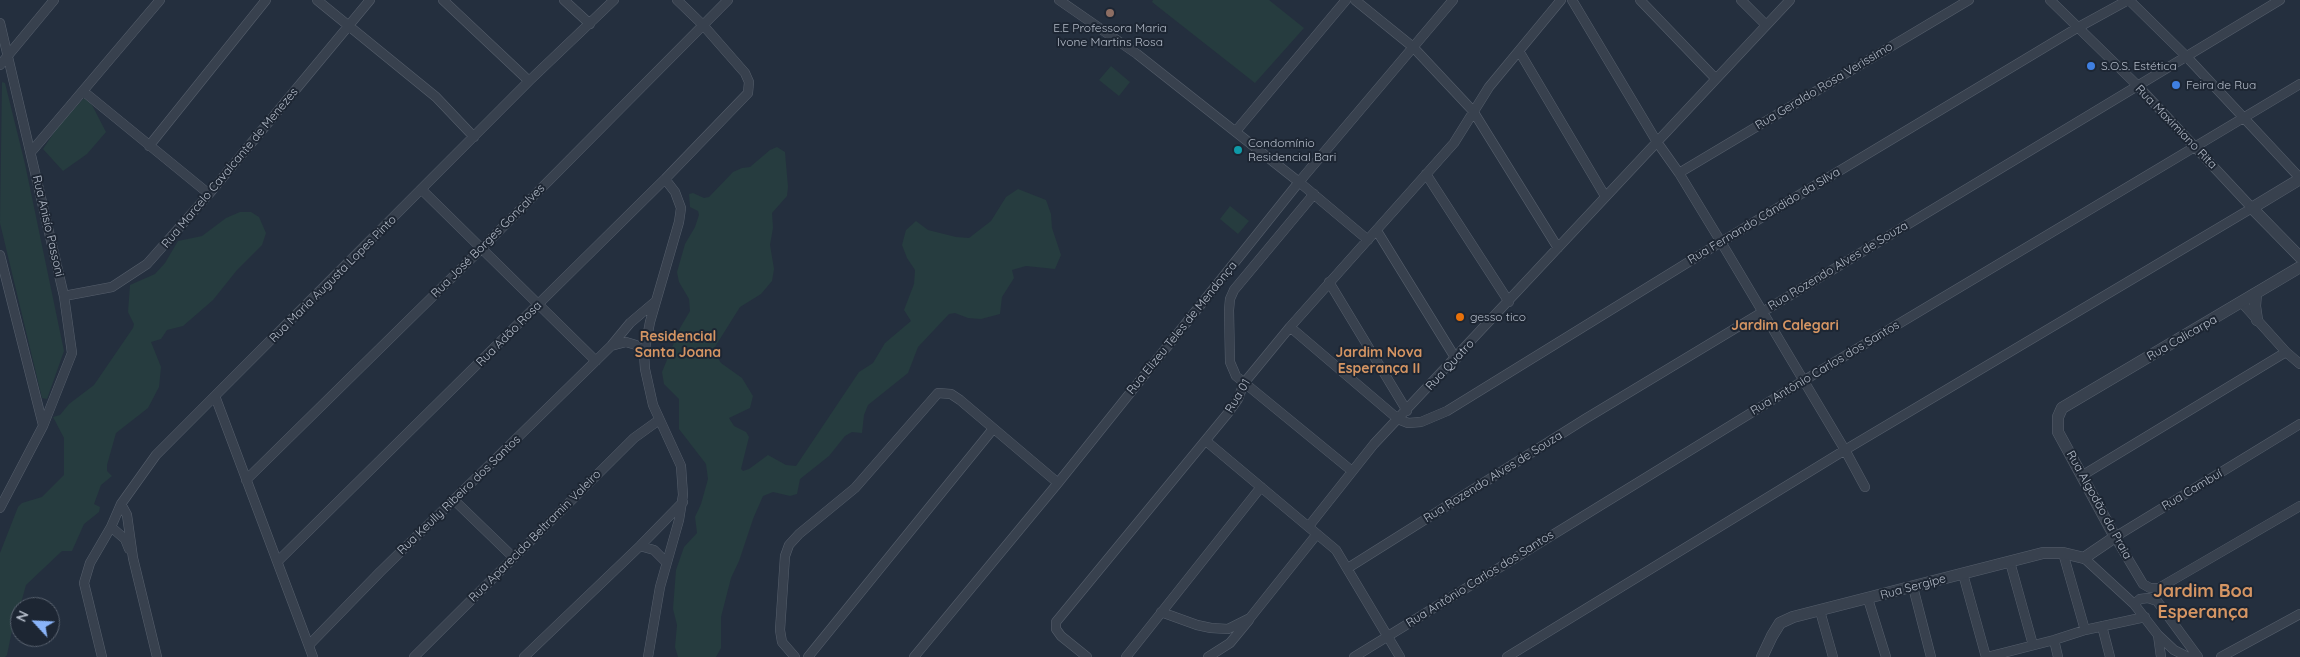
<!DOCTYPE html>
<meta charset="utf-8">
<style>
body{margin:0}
#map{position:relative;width:2300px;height:657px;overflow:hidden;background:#242f3e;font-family:Quicksand,sans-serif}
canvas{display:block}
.north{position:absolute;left:10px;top:597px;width:50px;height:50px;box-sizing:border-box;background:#1d2633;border:1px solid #59626f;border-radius:50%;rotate:295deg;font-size:14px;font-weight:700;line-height:20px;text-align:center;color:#b4bcc9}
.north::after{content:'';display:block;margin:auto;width:18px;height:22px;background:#8ab4f8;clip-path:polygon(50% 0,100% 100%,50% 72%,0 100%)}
</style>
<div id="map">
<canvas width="2300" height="657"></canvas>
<div class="north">N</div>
</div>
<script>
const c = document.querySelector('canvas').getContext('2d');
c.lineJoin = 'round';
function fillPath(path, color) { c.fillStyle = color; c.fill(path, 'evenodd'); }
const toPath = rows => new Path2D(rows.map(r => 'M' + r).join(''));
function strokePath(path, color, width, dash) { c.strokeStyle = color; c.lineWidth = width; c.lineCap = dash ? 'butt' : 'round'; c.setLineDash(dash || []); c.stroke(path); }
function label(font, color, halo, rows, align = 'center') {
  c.font = font + ' Quicksand,sans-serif'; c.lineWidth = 4; c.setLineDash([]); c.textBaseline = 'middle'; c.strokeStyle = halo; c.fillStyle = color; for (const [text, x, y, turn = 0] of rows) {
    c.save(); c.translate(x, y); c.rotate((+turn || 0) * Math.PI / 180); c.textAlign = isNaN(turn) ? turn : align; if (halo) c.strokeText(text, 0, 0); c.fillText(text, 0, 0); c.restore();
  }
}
fillPath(toPath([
 [1153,0,1269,0,1304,28,1255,83,1152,2],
 [1111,66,1130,82,1119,96,1099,80],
 [2,82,5,83,25,164,64,351,47,399,42,398,0,223],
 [84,98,92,105,106,132,87,154,63,171,43,149,57,128],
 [777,147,785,152,788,187,787,196,772,213,773,228,770,245,774,269,772,281,761,294,740,307,713,350,721,363,742,378,753,396,750,408,729,418,734,426,746,432,749,437,741,469,743,471,749,469,768,455,786,465,796,466,859,372,873,363,885,343,911,321,904,310,914,284,915,270,907,258,902,245,906,230,916,221,928,230,956,237,969,238,991,221,1006,197,1018,189,1046,200,1051,214,1052,228,1061,255,1055,269,1026,266,1012,270,1014,278,1002,297,1000,314,981,319,968,318,955,313,949,314,918,347,908,373,868,405,864,415,862,433,852,432,845,436,829,456,800,479,797,494,790,496,773,492,763,496,753,519,739,561,731,578,721,617,721,648,716,657,678,657,675,647,677,625,673,609,676,570,684,547,697,533,695,517,701,504,708,479,706,464,679,429,679,399,664,384,662,372,680,328,690,311,689,299,679,282,677,272,685,244,695,227,699,215,698,211,690,207,689,194,693,193,704,198,709,197,733,172,742,168,750,167,770,150],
 [1230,206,1249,221,1238,234,1220,219],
 [240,212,251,212,259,217,266,233,262,245,237,270,213,300,183,326,167,330,161,339,151,342,161,367,159,387,148,408,116,433,107,465,107,471,112,476,101,485,94,504,100,507,99,512,84,524,72,551,62,551,26,585,21,603,16,611,7,655,5,657,0,657,0,553,18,507,22,503,42,497,64,475,64,438,53,417,60,415,69,404,94,385,133,328,134,324,128,312,130,285,155,274,165,263,178,241,202,236,226,218]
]), '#263c3f');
const minor = toPath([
 [317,0,436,97,474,137],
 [443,0,529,81],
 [564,0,590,24],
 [1059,0,1137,54,1299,182,1368,240],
 [1355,0,1413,47,1473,111,1558,248],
 [1572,0,1657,142,1679,173,1721,242,1845,450,1865,487],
 [1640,0,1716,79],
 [1741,0,1766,25],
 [2129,0,2186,56,2300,178],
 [0,23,64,296,72,353,43,426,0,508],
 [1519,51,1605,196],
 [0,65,54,0],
 [83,91,209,194],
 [1236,131,1346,0],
 [149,146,266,0],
 [31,152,160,0],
 [1679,173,1969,0],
 [1426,174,1509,302],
 [422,190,596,361],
 [1314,194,1234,290,1230,299,1229,310,1230,362,1236,376,1352,471],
 [1377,231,1456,359],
 [0,255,43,425],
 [1329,282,1407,411],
 [64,296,112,287,147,264,209,194,370,0],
 [2242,303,2286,352,2300,364],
 [1290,327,1398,419,1408,423,1421,422,1447,411,1721,242,2077,28,2128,0],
 [611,346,626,342,636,345,644,354],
 [215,396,313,657],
 [2300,424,2115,537,2143,584,2150,588,2159,588,2300,506],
 [1206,441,1336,550,1400,657],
 [2083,475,2286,352],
 [246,480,482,248,728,0],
 [454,500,513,557],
 [121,504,127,515,133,558,157,657],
 [1309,526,1374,444,1790,0],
 [111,527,125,539,129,549],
 [640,546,654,550,666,562],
 [2063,553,2085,630],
 [2084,558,2134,604,2158,635,2174,650,2188,657],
 [278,561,665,179,748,93,749,82,745,73,703,25,677,0],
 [2010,562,2033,645],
 [1348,568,1585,419,2280,0],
 [1963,574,1986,657],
 [1913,587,1931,657],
 [1868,599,1886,657],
 [2134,604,2140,599,2148,598,2157,601,2198,657],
 [1820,611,1833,657],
 [1161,612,1197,625,1211,628,1228,629,1250,618,1317,534],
 [2102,626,2110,657],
 [2158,635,2161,657],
 [2054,640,2058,657],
 [309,645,380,572,611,346,630,323,656,301],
 [102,657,84,583,90,563,111,527,121,504,156,455,529,81,614,0],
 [414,657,634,438,659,420],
 [524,657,640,546,683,502],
 [648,657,660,587,679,520,683,495,681,466,653,405,645,369,644,354,650,322,679,222,681,208,675,192,665,179],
 [795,657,782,642,780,630,785,556,789,545,799,534,855,488,938,393,951,394,960,400,1058,483],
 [808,657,993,429],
 [914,657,1058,483,1299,182,1453,0],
 [1087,657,1061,636,1056,629,1056,622,1228,413,1238,399,1244,383,1290,327,1454,143,1489,87,1561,0],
 [1126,657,1261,487],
 [1208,657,1230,643,1249,620],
 [1354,657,1803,381,2300,84],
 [1507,657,1845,450,2252,208,2138,86,2050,0],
 [1987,657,2054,640,2085,630,2145,617],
 [2221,657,2300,614]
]);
const tertiary = toPath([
 [2300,179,2252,208,2300,257],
 [2256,293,2255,306,2257,320],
 [1762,657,1772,636,1780,623,1793,617,2043,553,2063,553,2084,558,2115,537,2058,432,2058,417,2062,408,2300,267]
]);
strokePath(minor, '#565f6c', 10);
strokePath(tertiary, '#565f6c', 12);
strokePath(minor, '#38414e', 9);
strokePath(tertiary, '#38414e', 11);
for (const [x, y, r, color] of [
 [1110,13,5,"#8d6e63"],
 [2091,66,5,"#3f7fe0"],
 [2176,85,5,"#3f7fe0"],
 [1238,150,5,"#0f9aa8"],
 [1460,317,5,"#e8710a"]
]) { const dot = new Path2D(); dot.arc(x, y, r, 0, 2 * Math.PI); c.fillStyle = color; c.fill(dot); strokePath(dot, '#1d2633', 2); }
label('12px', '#b4bcc9', '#1d2633', [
 ["E.E Professora Maria",1110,28,"center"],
 ["Ivone Martins Rosa",1110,42,"center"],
 ["S.O.S. Estética",2101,66],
 ["Feira de Rua",2186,85],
 ["Condomínio",1248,143],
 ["Residencial Bari",1248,157],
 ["gesso tico",1470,317]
], 'left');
label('12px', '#b4bcc9', '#1d2633', [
 ["Rua Geraldo Rosa Verissimo",1824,86,-31],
 ["Rua Maximiano Rita",2176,127,46],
 ["Rua Marcelo Cavalcante de Menezes",230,168,-50],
 ["Rua Fernando Cândido da Silva",1764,216,-31],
 ["Rua Anisío Passoni",48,226,77],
 ["Rua José Borges Gonçalves",488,241,-45],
 ["Rua Rozendo Alves de Souza",1838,266,-31],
 ["Rua Maria Augusta Lopes Pinto",333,279,-45],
 ["Rua Elizeu Teles de Mendonça",1182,328,-51],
 ["Rua Adão Rosa",509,334,-45],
 ["Rua Calicarpa",2182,338,-30],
 ["Rua Quatro",1450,365,-47],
 ["Rua Antônio Carlos dos Santos",1825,368,-31],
 ["Rua 01",1238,396,-59],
 ["Rua Rozendo Alves de Souza",1493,477,-32],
 ["Rua Cambuí",2192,490,-31],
 ["Rua Keully Ribeiro dos Santos",459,495,-44],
 ["Rua Algodão da Praia",2099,505,61],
 ["Rua Aparecida Beltramin Valeiro",535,536,-45],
 ["Rua Antônio Carlos dos Santos",1480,579,-32],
 ["Rua Sergipe",1913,587,-15]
]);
label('bold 14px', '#d59563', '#1d2633', [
 ["Jardim Calegari",1785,326],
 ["Residencial",678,337],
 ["Santa Joana",678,353],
 ["Jardim Nova",1379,353],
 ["Esperança II",1379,369]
]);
label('bold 18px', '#d59563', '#1d2633', [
 ["Jardim Boa",2203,592],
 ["Esperança",2203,613]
]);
</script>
